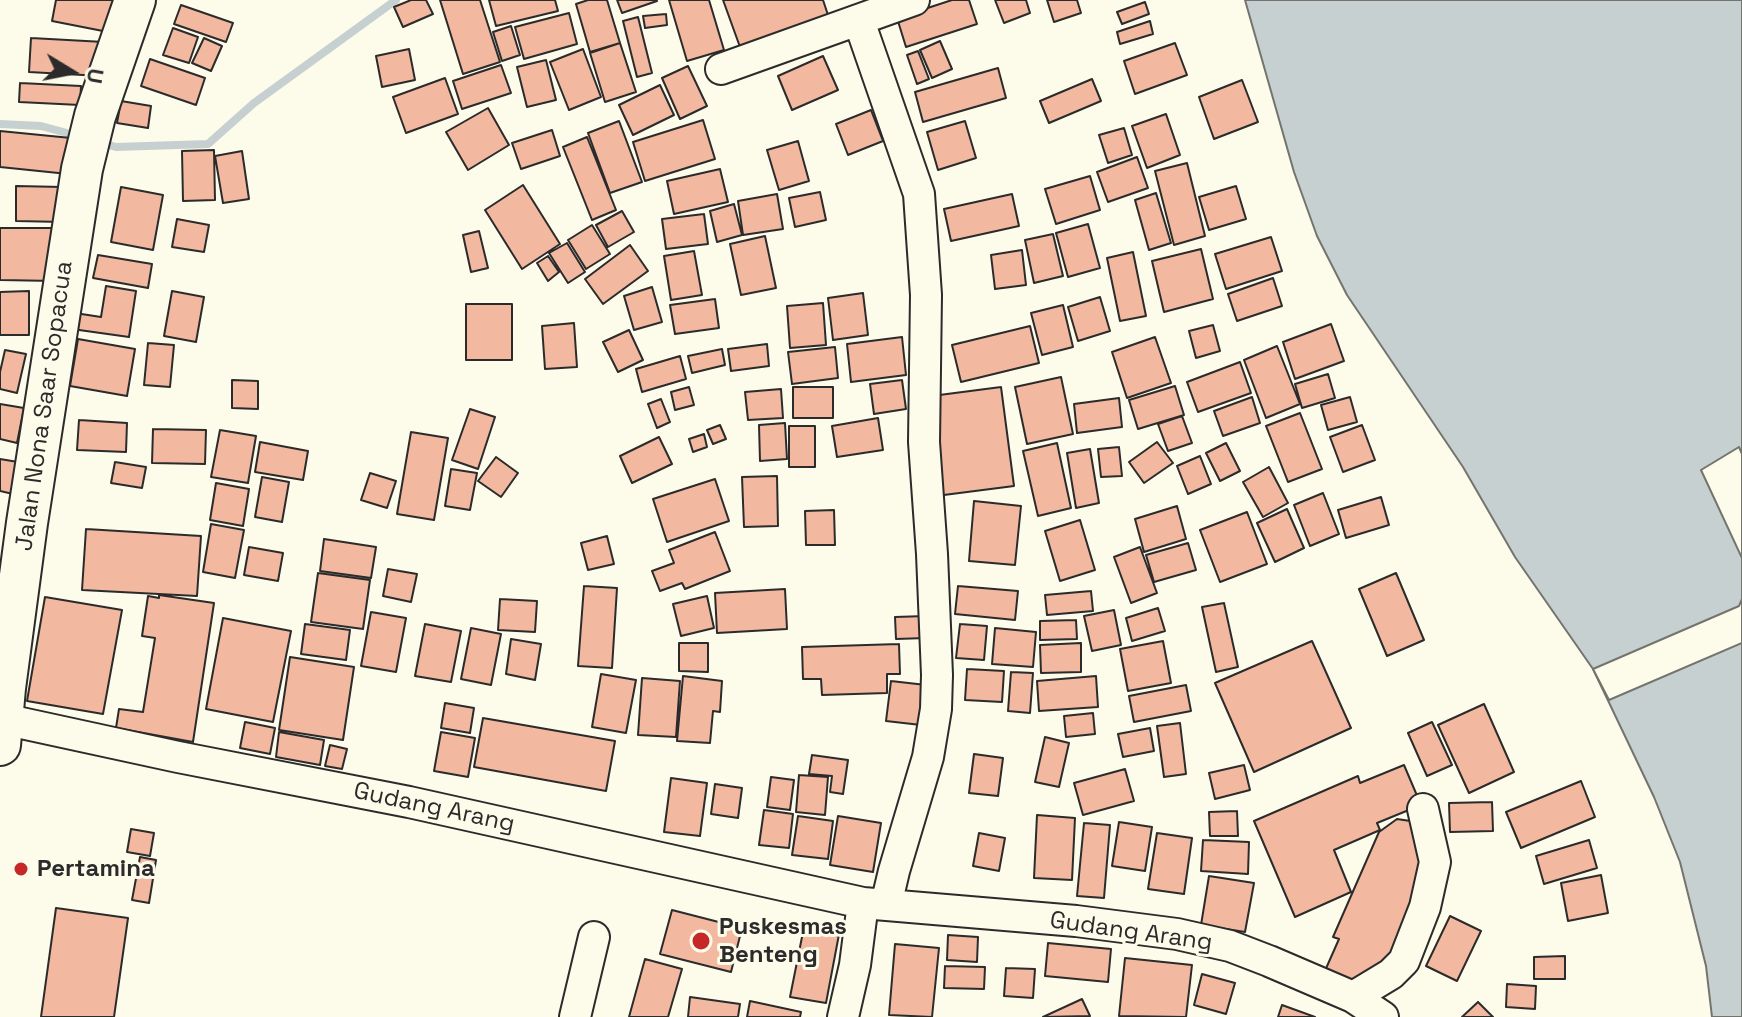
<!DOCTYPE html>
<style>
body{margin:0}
#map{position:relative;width:1742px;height:1017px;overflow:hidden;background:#fdfbea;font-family:"Space Grotesk",sans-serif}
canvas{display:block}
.north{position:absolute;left:32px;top:32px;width:80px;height:80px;-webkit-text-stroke:6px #fdfbea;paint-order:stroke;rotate:100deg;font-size:22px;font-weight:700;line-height:32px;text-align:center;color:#2b2b2b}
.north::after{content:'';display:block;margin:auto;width:28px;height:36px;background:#2b2b2b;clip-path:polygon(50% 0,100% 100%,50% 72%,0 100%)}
</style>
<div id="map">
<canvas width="1742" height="1017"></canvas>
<div class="north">U</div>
</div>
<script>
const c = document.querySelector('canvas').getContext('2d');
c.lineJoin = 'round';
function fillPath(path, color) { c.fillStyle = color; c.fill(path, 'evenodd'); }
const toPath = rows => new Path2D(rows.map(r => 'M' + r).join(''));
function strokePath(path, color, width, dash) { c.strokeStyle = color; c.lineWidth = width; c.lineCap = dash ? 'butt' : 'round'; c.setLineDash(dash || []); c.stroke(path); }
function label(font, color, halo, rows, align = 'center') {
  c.font = font + ' "Space Grotesk",sans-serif'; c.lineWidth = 6; c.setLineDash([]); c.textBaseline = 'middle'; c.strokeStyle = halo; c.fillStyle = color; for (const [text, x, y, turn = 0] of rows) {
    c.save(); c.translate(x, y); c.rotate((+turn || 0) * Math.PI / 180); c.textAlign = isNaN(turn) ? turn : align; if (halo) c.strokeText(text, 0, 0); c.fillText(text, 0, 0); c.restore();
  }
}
const water = toPath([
 [1245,0,1742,0,1742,1017,1712,1017,1706,966,1680,862,1654,797,1593,669,1515,557,1463,467,1347,295,1317,236,1294,172,1245,0]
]);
fillPath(water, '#c7d0d0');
strokePath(water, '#74746e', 2);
const pier = toPath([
 [1739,447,1742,454,1742,558,1701,470,1739,447],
 [1742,599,1742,643,1609,700,1593,669,1739,606,1742,599]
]);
fillPath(pier, '#fdfbea');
strokePath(pier, '#74746e', 2);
strokePath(toPath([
 [0,124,41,126,78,136],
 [98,142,116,147,208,144,254,103,396,0]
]), '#c7d0d0', 8);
const building = toPath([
 [56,0,114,0,108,32,52,21,56,0],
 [411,0,426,0,433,14,403,27,394,7,411,0],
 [440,0,480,0,500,62,463,74,440,0],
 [489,0,555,0,558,11,496,26,489,0],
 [588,0,607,0,620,43,590,52,576,4,588,0],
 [617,0,656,0,657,1,622,13,617,0],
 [669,0,709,0,724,50,687,61,669,0],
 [723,0,823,0,828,15,740,47,723,0],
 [952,0,969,0,977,24,906,47,897,18,952,0],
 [995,0,1026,0,1030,13,1004,23,995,0],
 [1047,0,1077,0,1081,13,1054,22,1047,0],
 [1145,2,1149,14,1122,24,1117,12,1145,2],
 [181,5,233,23,226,42,174,24,181,5],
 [569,13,577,44,524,59,515,27,569,13],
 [666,14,667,25,645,28,643,16,666,14],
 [638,17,652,73,637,77,623,21,638,17],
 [1150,21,1153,34,1120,44,1117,32,1150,21],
 [511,26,520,55,502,61,493,32,511,26],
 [173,28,198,37,189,63,163,55,173,28],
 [31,38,104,42,101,76,29,72,31,38],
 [204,38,222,46,211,71,192,63,204,38],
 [940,41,952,69,932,78,920,50,940,41],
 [620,43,636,92,605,102,590,53,620,43],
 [1175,43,1187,75,1135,94,1124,61,1175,43],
 [409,49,415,80,382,87,376,56,409,49],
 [583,49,601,97,569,110,550,62,583,49],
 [918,51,929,79,917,84,907,55,918,51],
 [823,56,838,90,792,110,778,76,823,56],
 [150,59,205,78,196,105,141,86,150,59],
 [546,60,556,100,527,107,517,67,546,60],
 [501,65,511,93,462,109,453,81,501,65],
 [688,66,707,106,680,119,662,78,688,66],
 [998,68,1006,98,923,122,915,92,998,68],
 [445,78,458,114,406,133,393,97,445,78],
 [1092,79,1101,101,1049,123,1040,101,1092,79],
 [1242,80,1258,122,1214,139,1199,97,1242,80],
 [20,83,81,86,80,105,19,102,20,83],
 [660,85,674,115,633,135,619,105,660,85],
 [121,101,151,106,148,128,117,123,121,101],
 [488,108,509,145,468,170,446,132,488,108],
 [871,110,883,141,848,155,836,124,871,110],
 [1166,114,1180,155,1147,168,1132,126,1166,114],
 [703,120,715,159,645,181,633,142,703,120],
 [619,121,642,182,610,193,588,133,619,121],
 [965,121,976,158,938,170,927,132,965,121],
 [1124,128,1132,155,1108,163,1099,135,1124,128],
 [552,130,560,156,521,169,512,143,552,130],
 [0,131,71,138,68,174,0,167,0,131],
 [587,137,616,210,592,220,563,147,587,137],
 [798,141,809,181,779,190,767,150,798,141],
 [214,150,215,200,183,201,182,151,214,150],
 [242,151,249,199,223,203,215,156,242,151],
 [1137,157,1148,188,1108,202,1097,172,1137,157],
 [1187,163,1205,236,1174,245,1155,171,1187,163],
 [720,169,728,202,674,214,667,181,720,169],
 [1090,176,1100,210,1056,224,1045,189,1090,176],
 [523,185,560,244,522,269,485,210,523,185],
 [16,186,63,187,63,222,16,221,16,186],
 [1236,186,1246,219,1209,230,1199,197,1236,186],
 [121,187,163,195,153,250,111,242,121,187],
 [820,192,826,220,795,227,789,198,820,192],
 [1156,193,1171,243,1149,250,1135,200,1156,193],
 [777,194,783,229,743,235,738,201,777,194],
 [1012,194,1019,226,951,241,944,209,1012,194],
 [734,204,742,235,717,242,710,211,734,204],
 [622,211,634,232,608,247,596,225,622,211],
 [704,214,708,244,666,249,662,219,704,214],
 [177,219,209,225,204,252,172,247,177,219],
 [1088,224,1100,268,1068,277,1056,233,1088,224],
 [592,225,610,254,586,269,568,240,592,225],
 [0,228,56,228,55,281,0,280,0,228],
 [479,231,488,268,471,272,463,235,479,231],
 [1053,234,1063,276,1034,283,1025,240,1053,234],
 [765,236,776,288,741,295,730,244,765,236],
 [1271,237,1282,271,1226,289,1215,254,1271,237],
 [567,243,585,272,568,283,549,253,567,243],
 [630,245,648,271,603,304,585,279,630,245],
 [1201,249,1213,299,1164,312,1152,261,1201,249],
 [1022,250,1026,285,995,289,991,255,1022,250],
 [694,251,702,295,671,300,664,256,694,251],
 [1133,252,1146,316,1120,321,1107,258,1133,252],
 [98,255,152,264,148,288,93,278,98,255],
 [548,256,559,272,548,281,537,263,548,256],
 [1273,278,1282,306,1237,321,1228,294,1273,278],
 [106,286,136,291,129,337,72,329,75,313,101,317,106,286],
 [652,287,662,322,634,330,624,296,652,287],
 [29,291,29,335,0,335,0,292,29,291],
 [172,291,204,297,196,342,164,336,172,291],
 [863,293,868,335,833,340,828,298,863,293],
 [1100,297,1110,331,1078,341,1068,307,1100,297],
 [715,299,719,328,675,334,670,305,715,299],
 [823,303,826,345,790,348,787,306,823,303],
 [466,304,512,304,512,360,466,360,466,304],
 [1063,305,1073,347,1042,355,1031,313,1063,305],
 [574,323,577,367,545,369,542,326,574,323],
 [1331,324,1344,361,1295,379,1283,342,1331,324],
 [1213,325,1220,351,1196,358,1189,331,1213,325],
 [1030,326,1039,363,961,382,952,345,1030,326],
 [629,330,643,360,618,372,603,342,629,330],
 [902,337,906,375,851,382,847,344,902,337],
 [1155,337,1171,383,1127,398,1112,352,1155,337],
 [78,339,135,349,127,396,70,386,78,339],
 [148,343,174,345,170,387,144,385,148,343],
 [767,344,769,366,731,371,728,349,767,344],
 [1277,346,1300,404,1266,418,1244,360,1277,346],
 [835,347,838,378,792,384,788,352,835,347],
 [722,349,725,365,692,373,688,356,722,349],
 [5,350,26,354,17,393,0,389,0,372,5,350],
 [680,356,686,379,642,392,636,369,680,356],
 [1240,362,1251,393,1198,412,1187,382,1240,362],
 [1328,374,1335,398,1302,408,1295,384,1328,374],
 [1061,377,1073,434,1027,444,1015,387,1061,377],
 [232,380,258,381,258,409,232,408,232,380],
 [902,380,906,409,874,414,870,384,902,380],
 [1175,386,1184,415,1138,429,1129,400,1175,386],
 [689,387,694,405,675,410,671,392,689,387],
 [793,387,833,387,833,418,793,418,793,387],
 [1001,387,1014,486,936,496,924,397,1001,387],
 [781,389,783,418,748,420,745,392,781,389],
 [1252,397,1260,423,1223,436,1214,411,1252,397],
 [1350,397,1357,422,1328,430,1321,405,1350,397],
 [1119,398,1122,427,1077,433,1074,404,1119,398],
 [661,399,670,422,657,428,648,404,661,399],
 [0,404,24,408,17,443,0,439,0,404],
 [470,409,495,417,478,469,452,460,470,409],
 [1300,413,1322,469,1288,482,1266,426,1300,413],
 [1182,416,1192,443,1168,451,1158,424,1182,416],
 [878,418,883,450,837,457,832,426,878,418],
 [79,420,127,423,126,452,77,450,79,420],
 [785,423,787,459,760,461,759,425,785,423],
 [720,425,726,439,713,444,707,430,720,425],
 [1362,425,1375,460,1343,472,1330,437,1362,425],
 [789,426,815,426,815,467,789,467,789,426],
 [153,429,206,430,205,464,152,463,153,429],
 [220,430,256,436,248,483,211,477,220,430],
 [411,432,448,438,434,520,397,514,411,432],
 [704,434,707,447,693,452,689,439,704,434],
 [659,437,672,464,632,483,620,456,659,437],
 [260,442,308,451,303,480,255,472,260,442],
 [1157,442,1173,463,1144,483,1129,462,1157,442],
 [1057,443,1071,508,1038,516,1023,451,1057,443],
 [1226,443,1240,471,1220,481,1206,453,1226,443],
 [1119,447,1122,476,1101,477,1098,449,1119,447],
 [1090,449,1099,503,1076,508,1067,453,1090,449],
 [1200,456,1211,484,1188,494,1177,466,1200,456],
 [496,457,518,473,501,497,478,481,496,457],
 [0,459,18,462,13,494,0,491,0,459],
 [115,462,146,467,142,488,111,483,115,462],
 [1269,467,1288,503,1263,517,1243,482,1269,467],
 [451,469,477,473,470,510,445,506,451,469],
 [370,473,396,481,387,508,361,500,370,473],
 [777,476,778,526,744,527,742,477,777,476],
 [262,477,289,482,282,522,255,517,262,477],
 [715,479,729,521,667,542,653,499,715,479],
 [216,483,249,489,243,526,210,520,216,483],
 [1323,493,1339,534,1310,546,1294,505,1323,493],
 [1381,497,1389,525,1346,538,1338,510,1381,497],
 [974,501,1021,506,1015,565,969,561,974,501],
 [1177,506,1186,539,1144,552,1135,519,1177,506],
 [1287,509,1304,548,1275,562,1257,523,1287,509],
 [834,510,835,545,806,545,805,511,834,510],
 [1247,512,1267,564,1220,582,1200,530,1247,512],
 [1080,520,1095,570,1060,581,1045,531,1080,520],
 [211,524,244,530,235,578,203,572,211,524],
 [86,529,201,536,197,596,82,590,86,529],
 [715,532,730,571,685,589,682,583,660,591,652,571,674,563,669,550,715,532],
 [607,536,614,564,588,570,581,543,607,536],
 [324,539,376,547,371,578,320,571,324,539],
 [1188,543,1196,570,1154,582,1146,555,1188,543],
 [249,547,283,553,278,581,244,575,249,547],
 [1140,547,1157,593,1131,603,1114,557,1140,547],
 [388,569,417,574,411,602,383,596,388,569],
 [318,573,370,580,363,629,311,622,318,573],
 [1396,573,1424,640,1387,656,1359,589,1396,573],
 [584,586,617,588,612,668,578,666,584,586],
 [958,586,1018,591,1015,620,955,614,958,586],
 [785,589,787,629,717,633,715,593,785,589],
 [1091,591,1093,611,1047,615,1045,595,1091,591],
 [159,595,214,603,193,742,116,728,119,709,143,712,155,638,142,636,148,596,159,598,159,595],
 [707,596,714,628,681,636,673,604,707,596],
 [45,597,122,610,103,714,27,701,45,597],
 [500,599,537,601,535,632,498,630,500,599],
 [1224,603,1238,667,1216,672,1202,607,1224,603],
 [1158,608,1165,631,1132,641,1126,618,1158,608],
 [1114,610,1121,645,1092,651,1084,616,1114,610],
 [371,612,406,618,396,672,361,666,371,612],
 [926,616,926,638,896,639,895,617,926,616],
 [223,618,291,631,273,722,206,709,223,618],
 [1076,620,1077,639,1040,640,1040,621,1076,620],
 [305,624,350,630,346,660,301,654,305,624],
 [425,624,461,631,451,682,415,676,425,624],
 [960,624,987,626,984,660,956,658,960,624],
 [471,628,501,634,491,685,461,679,471,628],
 [995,628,1036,632,1033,667,992,664,995,628],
 [511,639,541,644,535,680,506,674,511,639],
 [1163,641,1171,683,1128,691,1120,649,1163,641],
 [1312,641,1351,728,1254,772,1215,683,1312,641],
 [679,643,708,643,708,672,679,671,679,643],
 [1081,643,1081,672,1041,673,1040,645,1081,643],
 [899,644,900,674,887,674,887,693,822,695,821,679,803,679,802,647,899,644],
 [290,657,354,667,343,740,279,730,290,657],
 [967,669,1004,671,1002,702,965,700,967,669],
 [1011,672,1033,673,1030,713,1008,711,1011,672],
 [601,674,636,680,626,733,592,727,601,674],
 [683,676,722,681,720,712,713,711,710,743,677,741,683,676],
 [1096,676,1098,707,1039,711,1037,681,1096,676],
 [642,678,680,681,676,737,638,735,642,678],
 [891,681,926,685,921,725,886,721,891,681],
 [1186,685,1191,711,1134,722,1129,696,1186,685],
 [445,703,474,708,470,733,441,728,445,703],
 [1484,704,1514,772,1469,793,1438,725,1484,704],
 [1093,713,1095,734,1066,737,1064,716,1093,713],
 [483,718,615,741,606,791,474,767,483,718],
 [245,722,275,728,270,754,240,748,245,722],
 [1432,722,1452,765,1427,776,1408,733,1432,722],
 [1180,723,1186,774,1164,777,1157,726,1180,723],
 [1150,728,1154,751,1123,757,1118,734,1150,728],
 [279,732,324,740,320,765,276,757,279,732],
 [441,732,475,738,468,777,434,771,441,732],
 [1045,737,1069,743,1059,787,1035,782,1045,737],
 [330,745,347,749,342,769,325,766,330,745],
 [974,754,1003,758,998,796,969,793,974,754],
 [812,755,848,760,843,794,830,792,832,776,809,774,812,755],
 [1244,765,1250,790,1215,799,1209,773,1244,765],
 [1404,765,1421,805,1377,823,1380,830,1334,850,1351,892,1295,917,1254,821,1358,776,1360,783,1404,765],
 [1125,769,1134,801,1083,815,1074,783,1125,769],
 [799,775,828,777,825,815,796,812,799,775],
 [771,777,794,780,790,810,767,807,771,777],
 [671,778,707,783,700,836,664,832,671,778],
 [1581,781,1595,817,1521,848,1506,812,1581,781],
 [715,784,742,788,738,818,711,814,715,784],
 [1492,802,1493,831,1450,832,1449,803,1492,802],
 [764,810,793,814,789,848,759,845,764,810],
 [1237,811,1238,836,1210,836,1209,812,1237,811],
 [1037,815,1075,818,1072,880,1034,878,1037,815],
 [798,816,833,821,828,859,792,855,798,816],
 [838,816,881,823,873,872,830,865,838,816],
 [1397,819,1417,822,1431,869,1396,962,1356,985,1324,973,1339,939,1333,937,1379,832,1397,819],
 [1119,822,1152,827,1145,871,1112,866,1119,822],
 [1084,823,1110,825,1104,898,1077,896,1084,823],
 [131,829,154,833,150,856,127,852,131,829],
 [979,833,1005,838,999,871,973,866,979,833],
 [1157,833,1192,838,1184,894,1148,889,1157,833],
 [1203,840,1249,842,1248,874,1201,871,1203,840],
 [1589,840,1597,868,1544,884,1536,856,1589,840],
 [140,857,156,860,149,903,132,900,140,857],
 [1601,875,1608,913,1568,921,1561,883,1601,875],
 [1209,876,1254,883,1245,932,1201,925,1209,876],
 [56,908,128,918,114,1017,41,1017,56,908],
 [672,910,742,928,731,972,660,954,672,910],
 [1450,916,1481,931,1457,981,1426,966,1450,916],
 [805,922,840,929,826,1003,790,997,805,922],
 [948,935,978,937,977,962,947,960,948,935],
 [1048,943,1111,949,1108,982,1045,976,1048,943],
 [895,944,939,948,932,1017,889,1015,895,944],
 [1565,956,1565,979,1534,979,1534,957,1565,956],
 [1125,958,1192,965,1186,1017,1119,1016,1125,958],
 [645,959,682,969,668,1017,629,1017,645,959],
 [945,966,985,967,984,989,944,988,945,966],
 [1006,968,1035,969,1033,998,1004,996,1006,968],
 [1202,974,1235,983,1226,1014,1194,1005,1202,974],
 [1507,984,1536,986,1535,1009,1506,1007,1507,984],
 [690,997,740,1004,738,1017,688,1017,690,997],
 [1082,999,1090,1016,1043,1017,1082,999],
 [750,1001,801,1012,800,1017,747,1017,750,1001],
 [1478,1002,1493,1017,1462,1017,1478,1002],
 [1282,1005,1315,1017,1278,1017,1282,1005]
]);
fillPath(building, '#f2b8a0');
strokePath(building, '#2b2b2b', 2);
const minor = toPath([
 [859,21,919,194,926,295,924,442,932,554,937,675,936,709,928,757,894,871,886,905],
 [721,69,914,0],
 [3,719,178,757,409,802,863,903,1076,921,1177,934,1230,946,1269,961,1353,997,1383,1017],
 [1353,997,1391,974,1404,961,1425,907,1435,862,1423,809],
 [575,1017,594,937],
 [843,1017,855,965,863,903]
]);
const major = toPath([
 [0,745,5,688,27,523,82,169,95,116,135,0]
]);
strokePath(minor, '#2b2b2b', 34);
strokePath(major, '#2b2b2b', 44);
strokePath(minor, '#fdfbea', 30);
strokePath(major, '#fdfbea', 40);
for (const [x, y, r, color] of [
 [21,869,8,"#c62828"],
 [701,941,10,"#c62828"]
]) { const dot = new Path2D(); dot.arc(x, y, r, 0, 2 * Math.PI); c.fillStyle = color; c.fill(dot); strokePath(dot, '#fdfbea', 3); }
label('24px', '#2b2b2b', '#fdfbea', [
 ["Jalan Nona Saar Sopacua",45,406,-82],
 ["Gudang Arang",434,808,12],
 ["Gudang Arang",1131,932,8]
]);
label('bold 24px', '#2b2b2b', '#fdfbea', [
 ["Pertamina",37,869],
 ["Puskesmas",719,927],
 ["Benteng",719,955]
], 'left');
</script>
